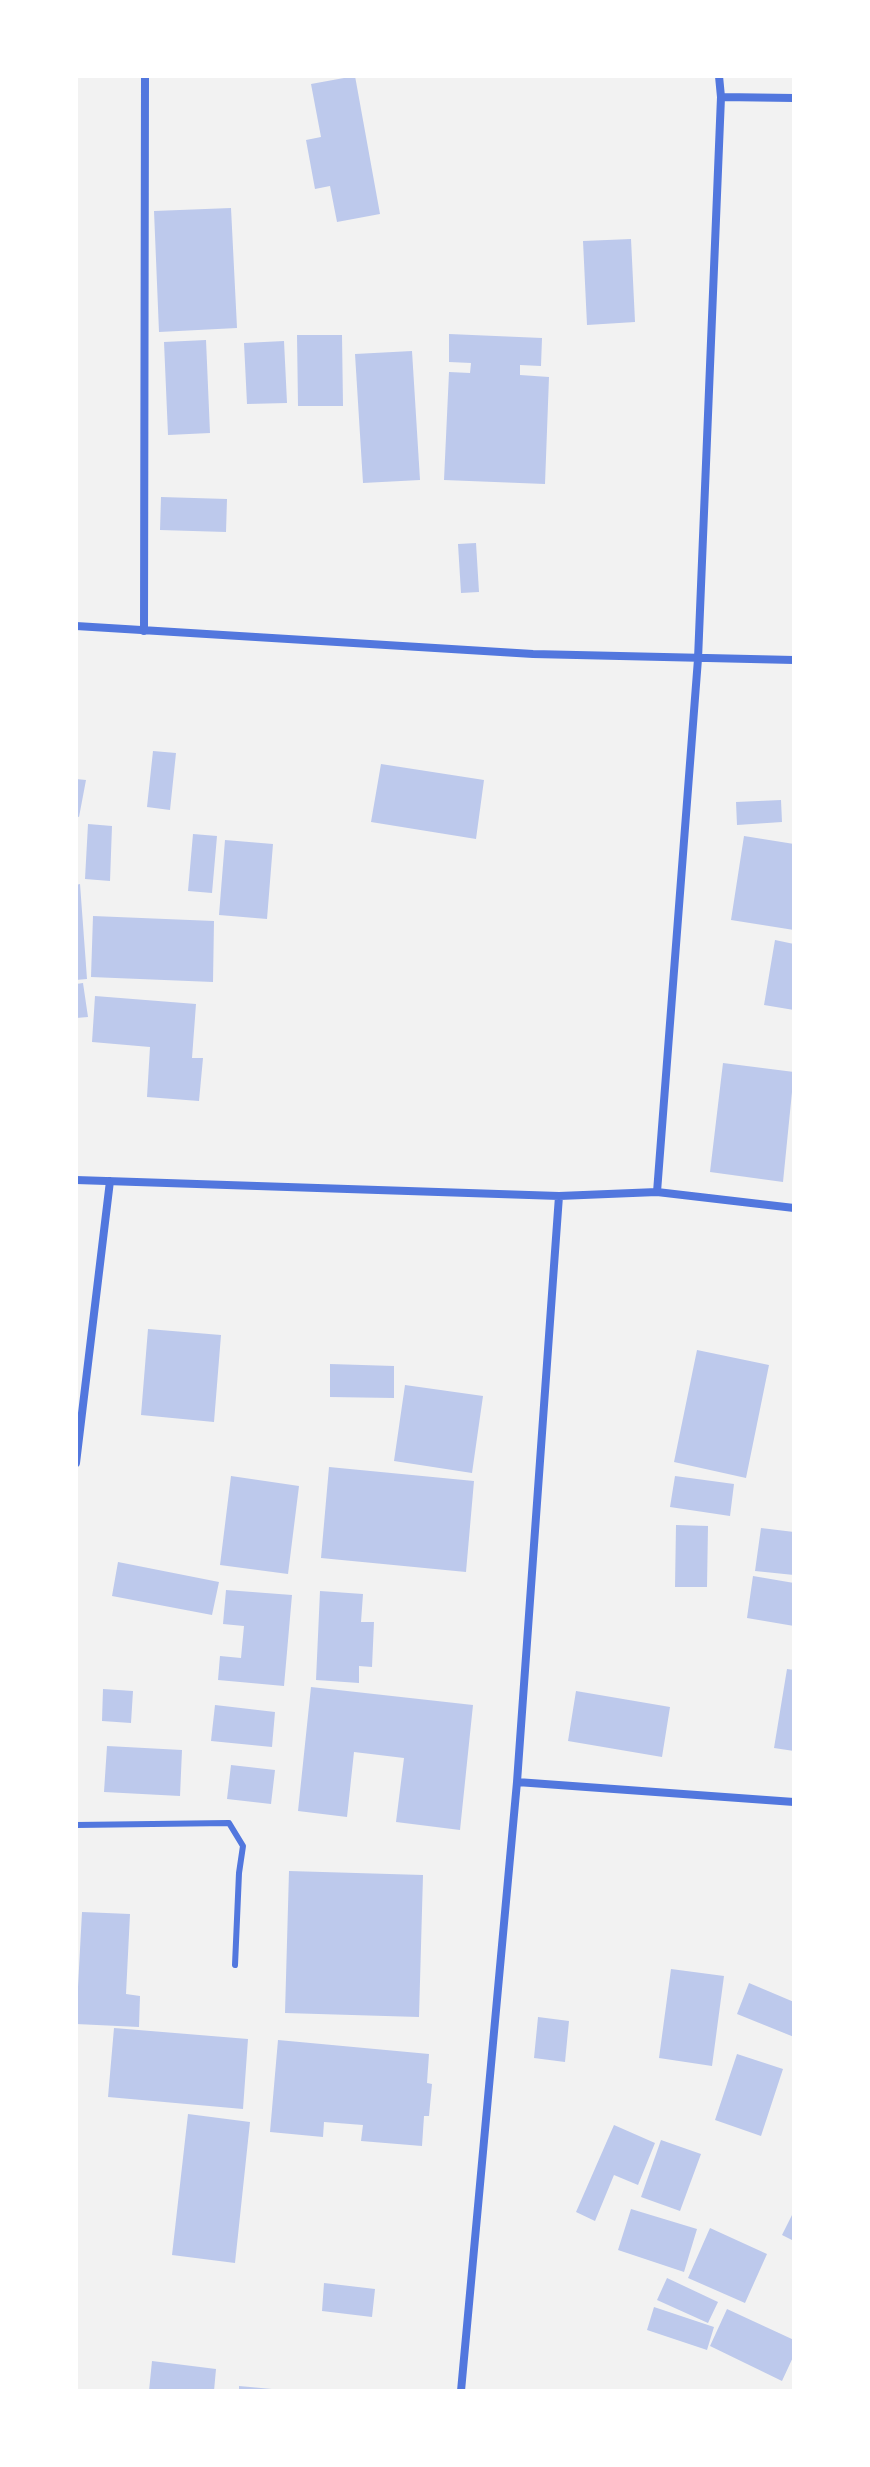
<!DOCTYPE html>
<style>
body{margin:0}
#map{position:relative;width:870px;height:2467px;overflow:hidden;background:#f2f2f2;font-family:"Source Serif 4",serif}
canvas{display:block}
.frame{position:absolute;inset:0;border:78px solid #fff;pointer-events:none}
</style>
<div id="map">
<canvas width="870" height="2467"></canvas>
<div class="frame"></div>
</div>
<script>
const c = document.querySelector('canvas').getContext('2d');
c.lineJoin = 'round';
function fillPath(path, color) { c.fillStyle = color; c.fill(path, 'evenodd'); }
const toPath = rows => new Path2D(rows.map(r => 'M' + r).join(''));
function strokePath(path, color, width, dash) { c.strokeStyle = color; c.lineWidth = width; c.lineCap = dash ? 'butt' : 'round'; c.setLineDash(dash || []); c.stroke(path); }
fillPath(toPath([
 [355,76,380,214,337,222,330,186,315,189,306,140,321,137,311,84],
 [231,208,237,328,159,332,154,211],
 [631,239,635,322,587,325,583,241],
 [449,334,542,338,541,366,520,365,520,375,549,377,545,484,444,480,449,372,470,373,471,363,449,362],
 [297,335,342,335,343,406,298,406],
 [206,340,210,433,168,435,164,342],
 [284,341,287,403,247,404,244,343],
 [412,351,420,480,363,483,355,354],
 [161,497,227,499,226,532,160,530],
 [476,543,479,592,461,593,458,544],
 [153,751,176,753,170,810,147,807],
 [381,764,484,780,476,839,371,822],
 [76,779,86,780,79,817,76,816],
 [781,800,782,822,737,825,736,802],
 [88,824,112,826,110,881,85,879],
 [193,834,217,836,212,893,188,891],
 [744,836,794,844,794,930,731,920],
 [225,840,273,844,267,919,219,915],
 [80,884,87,979,76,980,76,885],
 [93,916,214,921,213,982,91,977],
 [775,940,794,944,794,1010,764,1005],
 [83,983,88,1017,76,1018,76,984],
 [95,996,196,1004,192,1058,203,1058,199,1101,147,1097,150,1047,92,1042],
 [723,1063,794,1072,783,1182,710,1172],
 [148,1329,221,1335,214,1422,141,1415],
 [697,1350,769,1365,746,1478,674,1462],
 [330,1364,394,1366,394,1398,330,1397],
 [405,1385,483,1396,472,1473,394,1461],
 [329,1467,474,1481,466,1572,321,1558],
 [231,1476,299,1486,288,1574,220,1565],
 [675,1476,734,1484,730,1516,670,1507],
 [676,1525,708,1526,707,1587,675,1587],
 [761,1528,794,1532,794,1575,755,1571],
 [118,1562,219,1582,212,1615,112,1596],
 [753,1576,794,1583,794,1626,747,1618],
 [226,1590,292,1595,284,1686,218,1680,220,1656,241,1658,244,1626,223,1624],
 [320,1591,363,1594,361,1622,374,1622,372,1667,359,1666,359,1683,316,1680],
 [787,1669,794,1670,794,1751,774,1748],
 [311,1687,473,1705,460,1830,396,1822,404,1758,354,1752,347,1817,298,1811],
 [103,1689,133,1691,131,1723,102,1721],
 [576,1691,670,1707,662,1757,568,1741],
 [215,1705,275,1712,272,1747,211,1741],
 [107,1746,182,1750,180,1796,104,1792],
 [231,1765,275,1770,271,1804,227,1799],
 [289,1871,423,1875,419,2017,285,2013],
 [82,1912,130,1914,126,1994,140,1996,139,2027,76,2024],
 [671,1969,724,1976,712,2066,659,2058],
 [749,1983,794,2002,794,2037,737,2014],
 [538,2017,569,2021,565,2062,534,2058],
 [114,2028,248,2039,243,2109,108,2097],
 [278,2040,429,2054,427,2083,432,2084,429,2116,424,2116,422,2146,361,2141,363,2125,324,2122,323,2137,270,2132],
 [737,2054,783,2069,761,2136,715,2120],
 [188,2114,250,2122,235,2263,172,2255],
 [614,2125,655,2143,638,2185,614,2175,595,2221,576,2212],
 [661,2140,701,2154,680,2211,641,2197],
 [631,2209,697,2229,684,2272,618,2250],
 [794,2211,794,2241,782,2235],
 [710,2228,767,2254,745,2303,688,2278],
 [667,2278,718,2302,708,2323,657,2300],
 [324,2283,375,2289,372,2317,322,2311],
 [654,2307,714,2327,707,2350,647,2330],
 [727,2309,794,2340,794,2355,782,2381,710,2346],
 [152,2361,216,2369,214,2391,149,2391],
 [239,2386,272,2389,272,2391,239,2391]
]), '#bdc9ec');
strokePath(toPath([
 [76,1825,229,1823,243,1846,239,1873,235,1965]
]), '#5277de', 6);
strokePath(toPath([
 [721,97,794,98],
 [76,626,533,654,794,660],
 [144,631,145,76],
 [76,1180,559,1196,657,1192,794,1208],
 [657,1192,698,659,721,97,719,76],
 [76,1463,110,1181],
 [517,1782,794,1802],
 [461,2391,517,1782,559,1196]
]), '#5277de', 8);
</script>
